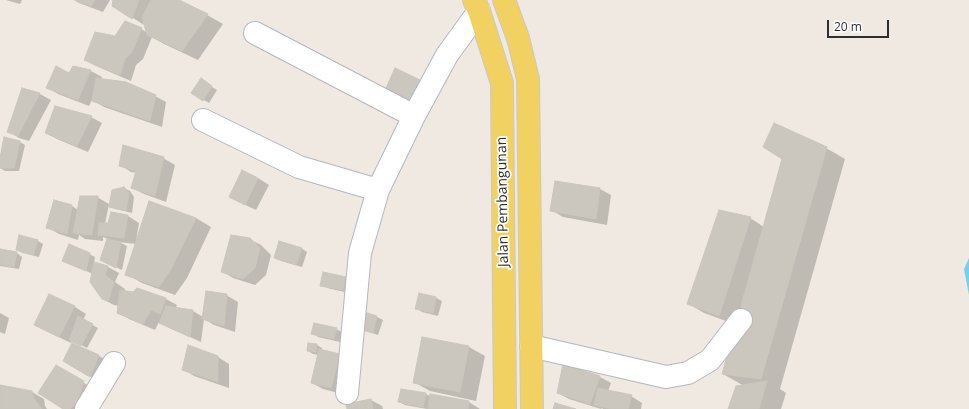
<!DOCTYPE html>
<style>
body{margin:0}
#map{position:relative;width:969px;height:409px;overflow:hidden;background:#efe9e1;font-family:"Open Sans",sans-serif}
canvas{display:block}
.scale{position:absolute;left:827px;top:20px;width:62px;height:18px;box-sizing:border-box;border:2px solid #2e2e2e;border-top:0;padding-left:5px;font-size:12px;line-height:14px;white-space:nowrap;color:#2e2e2e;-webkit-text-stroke:3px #fff;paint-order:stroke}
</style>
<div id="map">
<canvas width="969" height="409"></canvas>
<div class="scale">20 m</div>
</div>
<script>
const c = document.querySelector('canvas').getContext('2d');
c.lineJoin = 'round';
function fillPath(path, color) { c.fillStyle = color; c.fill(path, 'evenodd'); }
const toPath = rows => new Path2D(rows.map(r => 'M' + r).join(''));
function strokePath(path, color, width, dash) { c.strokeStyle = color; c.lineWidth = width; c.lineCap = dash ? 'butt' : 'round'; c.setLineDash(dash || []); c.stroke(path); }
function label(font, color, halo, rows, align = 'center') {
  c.font = font + ' "Open Sans",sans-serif'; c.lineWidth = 3.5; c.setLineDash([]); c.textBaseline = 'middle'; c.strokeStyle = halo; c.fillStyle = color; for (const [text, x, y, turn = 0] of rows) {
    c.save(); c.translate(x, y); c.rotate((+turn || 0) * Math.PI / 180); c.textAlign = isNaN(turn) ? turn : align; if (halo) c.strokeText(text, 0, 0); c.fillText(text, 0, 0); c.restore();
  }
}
fillPath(toPath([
 [969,258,969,295,964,269]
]), '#75cff0');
fillPath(toPath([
 [6,0,22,0,20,4],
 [74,0,110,0,103,12,79,3],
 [114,0,176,0,207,15,223,24,198,60,164,44,152,37,143,59,136,65,131,81,96,66,85,60,116,37,141,29,148,33,145,21,144,25,113,5],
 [74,68,91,71,102,77,101,80,155,96,166,102,162,127,104,107,92,100,89,106,58,94,47,87,69,74],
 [201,80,217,90,209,103,192,93],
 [419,81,430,88,422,105,398,94],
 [23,89,40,94,51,100,29,141,19,138,8,131],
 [91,117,102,123,88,152,57,139,46,133],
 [20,142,25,145,19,171,5,171,0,168,0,163],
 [826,148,845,159,780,389,786,393,781,409,729,409,744,386,723,374,737,325,704,313,689,304,750,218,764,227],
 [163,158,175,165,166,202,144,194,132,188,137,173,131,172,120,165],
 [258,178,269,185,256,210,241,203],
 [124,188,130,191,134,197,132,213,116,209,111,206],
 [600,189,611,195,607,225,563,217,551,210],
 [97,197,109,204,105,224,109,224,111,213,128,216,139,223,136,241,137,241,150,202,196,218,211,227,187,278,175,295,142,283,126,274,136,244,119,242,127,246,122,270,107,263,108,239,103,237,103,241,85,239,79,235,78,240,59,234,47,227,54,201,72,206,78,210],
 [249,239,261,245,271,255,266,275,255,285,233,278,222,271],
 [38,241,43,244,39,257,23,253,17,250],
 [301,248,307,252,302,267,281,261,275,258],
 [0,250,17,253,22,257,19,269,0,266],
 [89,254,95,257,94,263,108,267,119,273,115,282,125,289,124,292,166,299,177,305,176,308,193,311,203,317,226,295,238,302,235,332,214,325,204,319,201,342,172,329,159,322,155,330,129,319,118,312,119,306,114,305,102,299,93,274,68,263],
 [324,273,346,278,351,281,349,293,327,288,322,285],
 [419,294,436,298,442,301,438,316,422,312,416,308],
 [49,295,75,307,86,314,83,320,98,328,87,348,72,340,71,343,46,331],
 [362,312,377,317,383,320,378,335,363,330],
 [0,313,9,318,5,334,0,332],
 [336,329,342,332,340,342,318,337,313,333],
 [423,338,469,347,485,356,476,401,430,391,414,382],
 [72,344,99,356,110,362,101,382,64,361],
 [317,345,322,348,322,351,339,355,342,394,323,389,312,383,319,355,313,354,308,351],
 [189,347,218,357,229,364,229,388,194,376,183,369],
 [564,365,600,377,611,383,608,391,631,396,642,403,641,409,603,409,602,408,601,409,569,399,558,393],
 [56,366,94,389,88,409,65,409],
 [0,386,32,392,44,399,45,406,47,409,0,409],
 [426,394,431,397,469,402,480,409,427,409,405,405,399,402],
 [371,400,382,406,383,409,348,409]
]), '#0003');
const building = toPath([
 [75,0,95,0,91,6,75,0],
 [113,0,139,0,132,19,112,6,113,0],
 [151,0,179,0,208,14,182,51,147,35,142,17,151,0],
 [125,21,142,28,132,52,125,59,120,75,84,60,95,32,115,36,125,21],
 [56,66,69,73,73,66,91,70,78,100,46,88,56,66],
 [395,68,420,80,410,100,386,88,395,68],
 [96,78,126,82,156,95,150,121,92,101,96,78],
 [201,78,212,86,203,101,191,93,201,78],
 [22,88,40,93,18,136,7,132,22,88],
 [55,106,92,116,77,146,45,133,55,106],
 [774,123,827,147,761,379,722,374,782,159,763,147,774,123],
 [4,137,20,141,14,168,0,168,0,158,4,137],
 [123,145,164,157,155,196,131,188,136,171,119,166,123,145],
 [242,170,258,178,245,205,229,197,242,170],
 [555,181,600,188,596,219,550,211,555,181],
 [124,187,129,193,126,211,109,207,112,190,124,187],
 [80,196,98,196,92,235,73,233,80,196],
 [54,200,72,205,67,234,46,228,54,200],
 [149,201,196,218,171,269,159,287,125,275,149,201],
 [719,210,751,217,719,316,687,304,719,210],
 [111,212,128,215,124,238,98,235,99,223,108,223,111,212],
 [19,235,38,240,33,255,16,250,19,235],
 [231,235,250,238,260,248,255,268,243,279,221,272,231,235],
 [107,239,121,242,116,268,100,260,107,239],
 [279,241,302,248,296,265,274,258,279,241],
 [69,244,90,253,86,271,62,261,69,244],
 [0,249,17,252,14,267,0,265,0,249],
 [94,262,108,266,105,275,114,282,108,301,102,299,90,282,94,262],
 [323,272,346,277,343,290,320,286,323,272],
 [137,288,166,298,160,314,151,310,143,324,117,313,120,290,133,292,137,288],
 [206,291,227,294,224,326,202,319,206,291],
 [419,293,436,297,433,313,415,309,419,293],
 [49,294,75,306,59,337,34,325,49,294],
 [166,306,193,310,190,337,159,323,166,306],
 [361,311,377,316,373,333,356,328,361,311],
 [78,316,93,324,81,346,69,340,78,316],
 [314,323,337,328,334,339,311,334,314,323],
 [422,337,469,346,460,392,413,383,422,337],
 [72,343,99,355,90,377,63,361,72,343],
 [308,343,317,344,316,352,307,351,308,343],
 [188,345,218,356,218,382,182,370,188,345],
 [319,349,340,354,331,388,311,383,319,349],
 [563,364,600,376,590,404,557,393,563,364],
 [56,365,84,381,77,402,70,409,63,409,38,393,56,365],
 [767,381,759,409,728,409,736,386,767,381],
 [0,385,32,391,34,399,42,409,0,409,0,385],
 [598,388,632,395,628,409,612,409,594,405,598,388],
 [401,389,426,393,423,407,398,402,401,389],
 [430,394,469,401,468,409,428,409,430,394],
 [371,399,373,409,347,409,346,404,371,399],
 [555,403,576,409,553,409,555,403]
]);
fillPath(building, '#cbc7bf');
strokePath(building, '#cbc5ba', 1);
const minor = toPath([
 [255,33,414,116],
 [203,120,299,167,378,190],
 [531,346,666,377,688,373,710,360,741,320],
 [347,393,360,253,378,190,414,116,447,55,479,11],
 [86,409,114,363]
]);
const major = toPath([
 [474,0,479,11,502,83,505,409],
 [504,0,518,38,528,79,532,409]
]);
strokePath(minor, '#b4b7c1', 24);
strokePath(major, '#c9c9c9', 24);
strokePath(minor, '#fff', 22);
strokePath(major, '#f2d163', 22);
label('14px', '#2e2e2e', '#fff', [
 ["Jalan Pembangunan",503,202,-91]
]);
</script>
